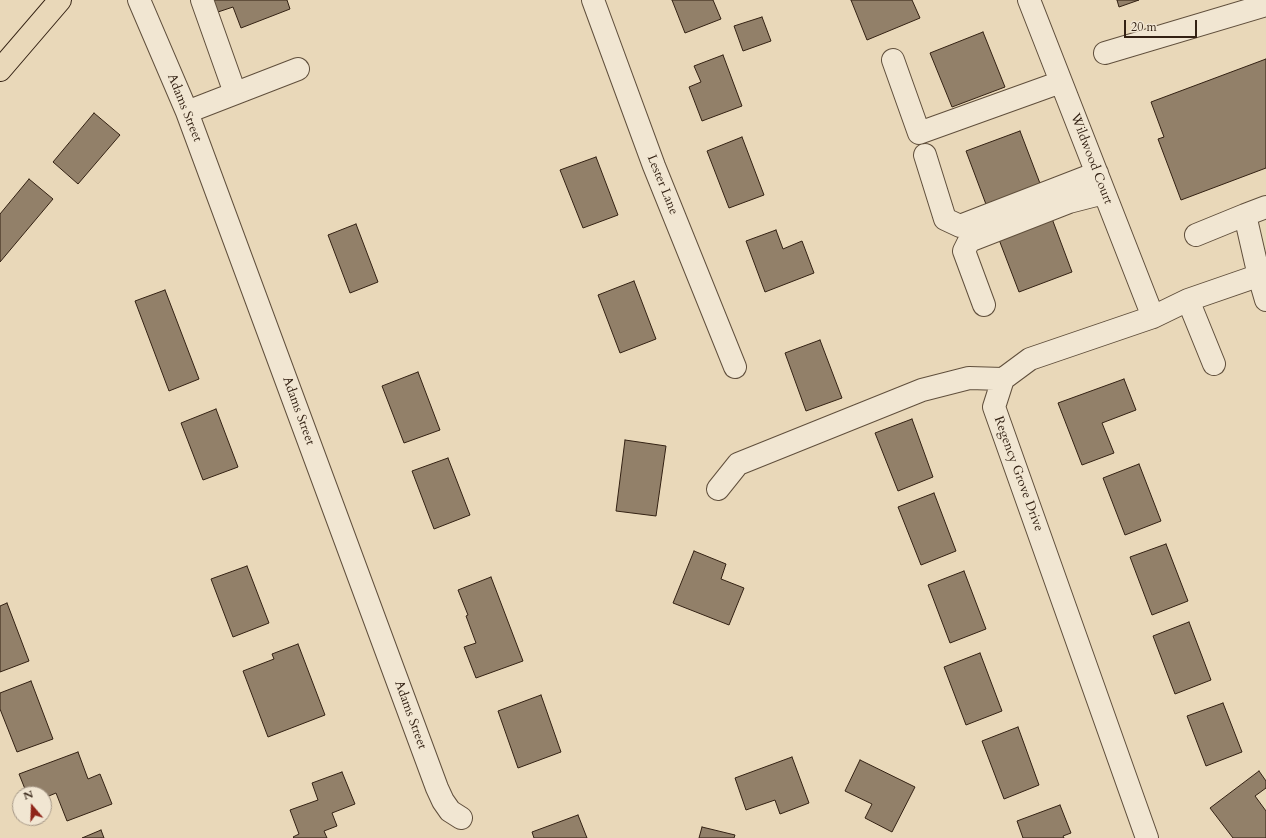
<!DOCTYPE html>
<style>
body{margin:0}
#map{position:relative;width:1266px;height:838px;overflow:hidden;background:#e9d8b9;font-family:Cardo,serif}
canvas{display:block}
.north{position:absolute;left:12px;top:786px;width:40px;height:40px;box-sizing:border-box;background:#f1e6d2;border:1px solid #a59786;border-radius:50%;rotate:341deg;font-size:11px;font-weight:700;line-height:16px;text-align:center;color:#332113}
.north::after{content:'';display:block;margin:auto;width:14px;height:18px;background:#8f2418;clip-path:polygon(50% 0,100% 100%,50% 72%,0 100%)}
.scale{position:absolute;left:1124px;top:20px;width:73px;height:18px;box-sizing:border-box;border:2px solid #332113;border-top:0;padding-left:5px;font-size:12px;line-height:14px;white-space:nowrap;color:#332113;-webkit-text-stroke:3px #f1e6d2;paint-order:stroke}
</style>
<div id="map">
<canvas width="1266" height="838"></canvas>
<div class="north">N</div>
<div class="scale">20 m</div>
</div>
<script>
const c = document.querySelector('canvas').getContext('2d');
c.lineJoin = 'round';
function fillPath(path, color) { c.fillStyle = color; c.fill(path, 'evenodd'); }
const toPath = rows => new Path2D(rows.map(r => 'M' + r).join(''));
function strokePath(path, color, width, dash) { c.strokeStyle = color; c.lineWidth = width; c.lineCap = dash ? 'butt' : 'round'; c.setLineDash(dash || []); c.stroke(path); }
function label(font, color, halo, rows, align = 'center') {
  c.font = font + ' Cardo,serif'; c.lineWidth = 3; c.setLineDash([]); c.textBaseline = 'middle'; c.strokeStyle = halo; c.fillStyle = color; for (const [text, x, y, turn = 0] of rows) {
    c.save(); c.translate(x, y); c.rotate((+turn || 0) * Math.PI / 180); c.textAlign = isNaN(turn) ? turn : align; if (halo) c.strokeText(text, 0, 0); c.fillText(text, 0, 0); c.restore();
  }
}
const building = toPath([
 [210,0,287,0,290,9,241,28,233,7,215,13,210,0],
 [672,0,713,0,721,19,685,33,672,0],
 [851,0,912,0,920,18,867,40,851,0],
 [1117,0,1139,0,1119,7,1117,0],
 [762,17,771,41,743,51,734,26,762,17],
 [983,32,1005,87,952,107,930,53,983,32],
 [723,55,742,106,702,121,689,87,701,82,694,66,723,55],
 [1266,59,1266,168,1181,200,1158,139,1164,137,1151,102,1266,59],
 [94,113,120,135,78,184,53,162,94,113],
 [1020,131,1041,186,987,207,966,151,1020,131],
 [742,137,764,195,729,208,707,151,742,137],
 [596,157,618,215,583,228,560,170,596,157],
 [29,179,53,199,0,262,0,214,29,179],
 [1051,216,1072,272,1019,292,998,237,1051,216],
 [356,224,378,282,350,293,328,235,356,224],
 [776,230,783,249,802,241,814,273,765,292,746,241,776,230],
 [634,281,656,339,620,353,598,295,634,281],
 [165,290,199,379,169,391,135,301,165,290],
 [820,340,842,398,806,411,785,353,820,340],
 [418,372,440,430,404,443,382,386,418,372],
 [1124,379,1136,410,1102,423,1114,453,1082,465,1058,403,1124,379],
 [216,409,238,467,203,480,181,423,216,409],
 [912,419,933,477,898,491,875,433,912,419],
 [625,440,666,446,656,516,616,511,625,440],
 [448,458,470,515,434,529,412,471,448,458],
 [1139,464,1161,521,1125,535,1103,478,1139,464],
 [934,493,956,551,921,565,898,507,934,493],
 [1166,544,1188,601,1152,615,1130,557,1166,544],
 [694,551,726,564,721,579,744,588,729,625,673,603,694,551],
 [247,566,269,623,233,637,211,579,247,566],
 [964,571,986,629,950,643,928,585,964,571],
 [491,577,523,661,476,678,464,647,476,643,466,616,468,615,458,590,491,577],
 [7,603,29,661,0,672,0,606,7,603],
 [1189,622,1211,680,1175,694,1153,636,1189,622],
 [298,644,325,715,268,737,243,671,274,659,272,654,298,644],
 [980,653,1002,711,966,725,944,667,980,653],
 [31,681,53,739,17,752,0,709,0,693,31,681],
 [541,695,561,752,518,768,498,711,541,695],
 [1223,703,1242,752,1206,766,1187,716,1223,703],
 [1018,727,1039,785,1004,799,982,741,1018,727],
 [78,752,88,779,100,774,112,804,67,821,56,793,44,798,44,794,27,794,19,774,78,752],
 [792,757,809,803,780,814,775,800,746,810,735,778,792,757],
 [860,760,915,787,892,832,865,818,872,804,845,791,860,760],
 [1259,771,1266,781,1266,788,1255,796,1266,811,1266,838,1233,838,1210,808,1259,771],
 [342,772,355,804,332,813,337,826,324,831,327,838,294,838,293,837,299,834,290,810,318,800,312,783,342,772],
 [1060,805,1071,833,1063,836,1064,838,1023,838,1017,821,1060,805],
 [578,815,587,838,534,838,532,832,578,815],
 [702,827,735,835,734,838,699,838,702,827],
 [101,830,104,838,82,838,101,830]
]);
fillPath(building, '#928069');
strokePath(building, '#332113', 1);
const minor = toPath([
 [139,0,187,112,437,788,443,801,450,811,461,818],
 [202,0,235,93],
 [593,0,654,166,735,367],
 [1029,0,1153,317],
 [1105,53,1266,5],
 [893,60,919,133,1061,82],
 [187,112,298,69],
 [925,155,945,219,960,226,1097,173],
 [1266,207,1245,215,1259,276,1266,300],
 [1196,235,1245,215],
 [1188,300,1214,364],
 [984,305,964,251,969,241,1069,202,1104,193],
 [718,489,738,464,922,390,969,378,1003,379],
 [1147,838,994,407,1003,379,1030,359,1153,317,1188,300,1266,273]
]);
const major = toPath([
 [0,70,60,0]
]);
strokePath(minor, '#604f3c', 24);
strokePath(major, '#332113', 24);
strokePath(minor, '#f1e6d2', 22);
strokePath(major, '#e9d8b9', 22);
label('13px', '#332113', '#f1e6d2', [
 ["Adams Street",184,108,68],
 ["Wildwood Court",1091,159,69],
 ["Lester Lane",662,185,68],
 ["Adams Street",298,411,70],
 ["Regency Grove Drive",1018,474,70],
 ["Adams Street",410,715,70]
]);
</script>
